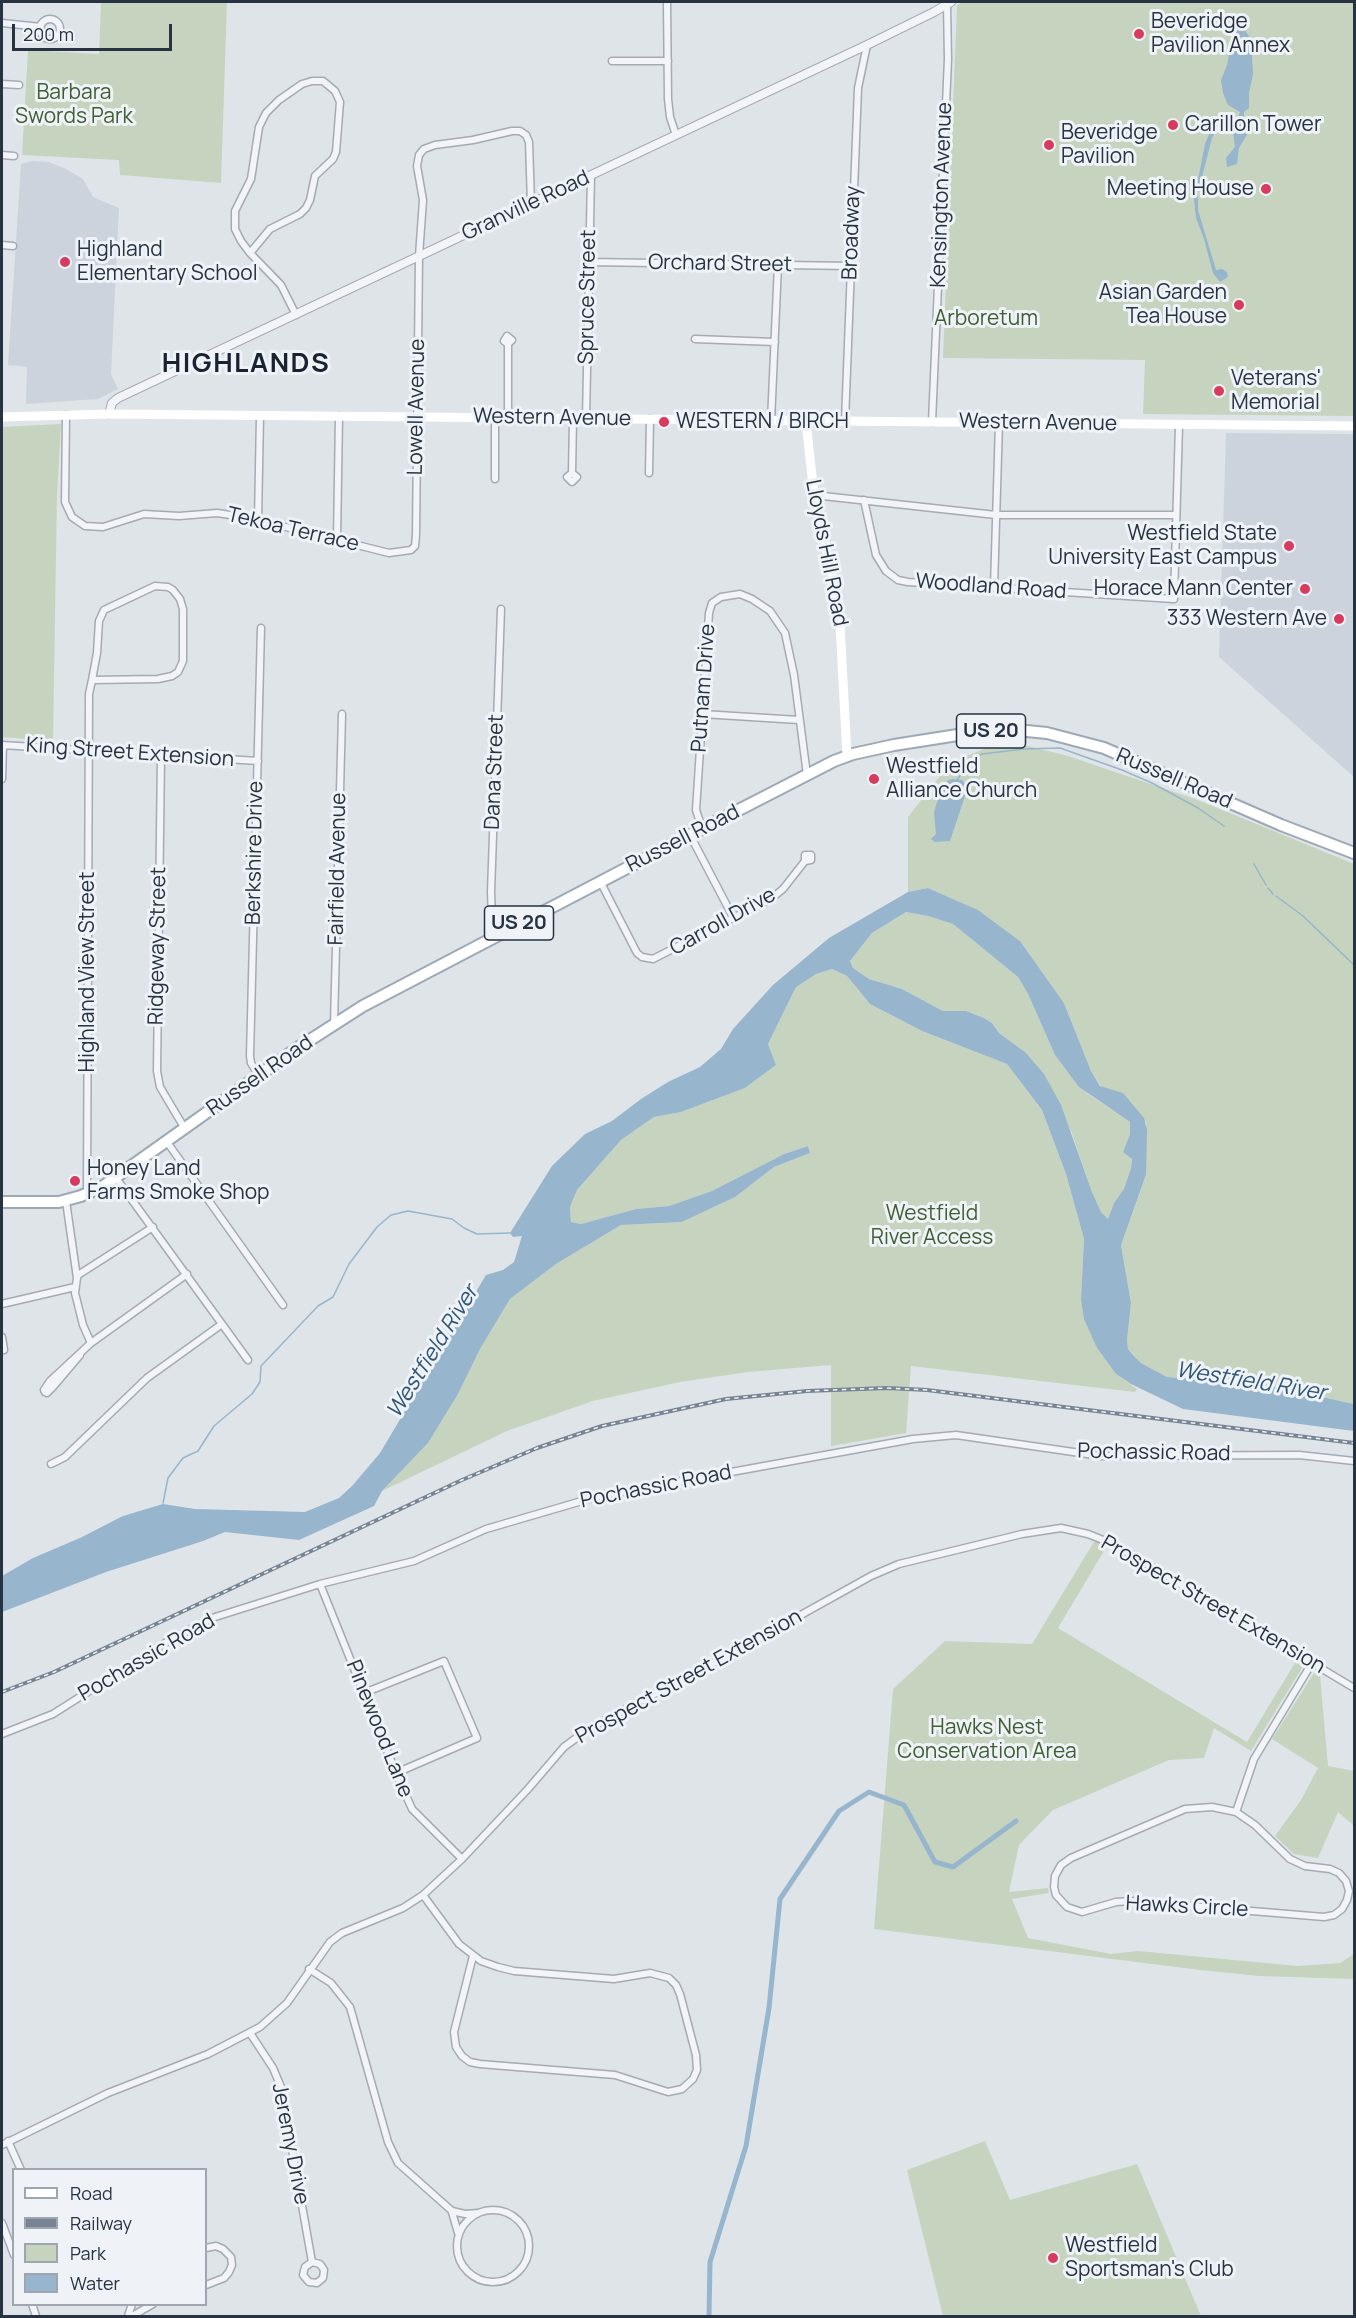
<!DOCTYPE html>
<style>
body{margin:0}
#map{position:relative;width:1356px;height:2318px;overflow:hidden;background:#dfe4e9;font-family:Manrope,sans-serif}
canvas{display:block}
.frame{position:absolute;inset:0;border:3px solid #273242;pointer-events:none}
.legend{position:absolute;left:12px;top:2168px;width:195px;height:138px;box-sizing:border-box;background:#eff3f7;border:2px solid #9fa6af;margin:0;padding:8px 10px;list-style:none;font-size:18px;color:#273242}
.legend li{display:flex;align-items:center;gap:12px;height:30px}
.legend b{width:30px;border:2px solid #9fa6af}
.scale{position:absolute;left:12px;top:24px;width:160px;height:27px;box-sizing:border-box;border:3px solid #273242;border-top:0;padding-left:8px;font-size:18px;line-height:21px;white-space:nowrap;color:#273242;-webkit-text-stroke:4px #eff3f7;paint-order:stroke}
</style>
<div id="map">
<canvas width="1356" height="2318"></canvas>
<div class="frame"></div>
<ul class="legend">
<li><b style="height:8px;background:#fff"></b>Road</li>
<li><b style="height:8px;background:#778494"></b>Railway</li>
<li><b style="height:16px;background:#c6d4bf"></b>Park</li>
<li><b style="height:16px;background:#97b5cc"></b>Water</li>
</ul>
<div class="scale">200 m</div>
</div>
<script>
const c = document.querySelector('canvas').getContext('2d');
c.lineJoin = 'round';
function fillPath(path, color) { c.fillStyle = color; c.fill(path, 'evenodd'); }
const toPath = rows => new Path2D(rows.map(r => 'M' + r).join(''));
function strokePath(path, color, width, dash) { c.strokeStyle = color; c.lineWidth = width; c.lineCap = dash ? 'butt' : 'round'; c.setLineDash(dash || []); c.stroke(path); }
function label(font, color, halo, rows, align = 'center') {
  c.font = font + ' Manrope,sans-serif'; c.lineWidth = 6; c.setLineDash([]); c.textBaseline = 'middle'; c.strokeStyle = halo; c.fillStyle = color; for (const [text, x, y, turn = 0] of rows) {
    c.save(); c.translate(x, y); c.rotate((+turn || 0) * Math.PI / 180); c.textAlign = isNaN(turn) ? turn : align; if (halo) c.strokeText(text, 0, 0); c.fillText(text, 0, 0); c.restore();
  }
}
fillPath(toPath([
 [32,161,49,162,64,168,83,179,93,197,119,208,111,374,118,389,98,399,26,404,27,367,8,365,21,164],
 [1226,433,1354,434,1354,777,1219,657]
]), '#cdd3dc');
fillPath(toPath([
 [101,2,227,2,221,183,120,175,119,160,22,155,28,50,99,54],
 [962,2,1354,2,1354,416,1143,414,1145,360,943,358,957,6],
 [61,424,57,497,53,741,2,737,2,427],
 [1000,746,1028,746,1068,756,1198,800,1354,864,1354,1404,1267,1385,1167,1377,1141,1363,1128,1349,1127,1340,1131,1303,1121,1245,1146,1176,1146,1122,1101,1086,1091,1071,1064,1003,1020,941,978,910,928,888,908,892,908,817,951,762,984,749],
 [906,912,928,916,953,924,1018,977,1028,994,1055,1055,1088,1094,1130,1122,1130,1134,1123,1152,1132,1159,1131,1168,1124,1190,1114,1203,1108,1220,1101,1212,1092,1192,1071,1131,1025,1052,999,1033,992,1023,984,1018,966,1011,943,1011,902,989,869,979,853,968,850,961,872,933],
 [832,969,847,976,870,1004,922,1031,1007,1064,1042,1110,1066,1174,1084,1239,1081,1299,1097,1348,1116,1374,1137,1389,1135,1392,911,1366,906,1433,831,1446,831,1365,748,1372,680,1382,593,1401,507,1431,382,1491,428,1443,458,1394,480,1349,510,1299,556,1264,621,1225,682,1222,735,1197,774,1167,810,1153,808,1146,784,1154,712,1191,669,1206,636,1209,581,1224,571,1222,570,1207,577,1190,621,1140,654,1117,681,1112,745,1088,776,1065,768,1044,796,987,816,974],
 [1095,1540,1107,1546,1058,1628,1247,1742,1296,1661,1300,1663,1302,1668,1251,1751,1214,1728,1204,1758,1169,1760,1053,1810,1019,1845,1009,1892,1048,1888,1049,1893,1012,1899,1028,1938,1111,1954,1138,1951,1298,1966,1340,1963,1354,1954,1354,1979,1259,1976,1200,1970,874,1929,893,1689,945,1641,1032,1644],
 [1314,1673,1320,1675,1328,1766,1354,1771,1354,1826,1338,1812,1318,1858,1294,1854,1275,1836,1301,1800,1318,1768,1272,1739],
 [985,2141,1010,2200,1137,2164,1201,2316,943,2316,907,2170]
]), '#c6d4bf');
fillPath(toPath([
 [1234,29,1244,29,1251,39,1253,74,1249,93,1249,108,1244,112,1244,117,1248,133,1239,148,1237,164,1227,167,1226,158,1235,147,1233,132,1219,126,1212,138,1198,193,1198,210,1216,270,1222,269,1227,272,1228,277,1220,282,1213,273,1204,239,1196,218,1194,200,1205,144,1210,132,1216,122,1221,121,1234,128,1240,112,1228,105,1223,93,1221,80,1227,65],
 [953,779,962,780,965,784,965,796,950,841,935,842,931,839,936,834,934,812,937,802,948,780],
 [928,888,978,910,1020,941,1064,1003,1091,1071,1100,1086,1123,1093,1144,1118,1147,1130,1146,1175,1121,1245,1131,1303,1127,1340,1128,1349,1133,1355,1141,1363,1167,1377,1267,1385,1354,1404,1354,1431,1183,1409,1131,1384,1116,1374,1097,1348,1084,1319,1081,1299,1084,1239,1066,1174,1042,1110,1007,1064,922,1031,870,1004,847,976,832,969,816,974,796,987,768,1044,776,1065,745,1088,681,1112,654,1117,621,1140,577,1190,570,1207,571,1222,581,1224,636,1209,669,1206,712,1191,784,1154,808,1146,810,1153,774,1167,735,1197,682,1222,621,1225,556,1264,510,1299,480,1349,458,1394,428,1443,382,1491,374,1506,299,1540,225,1532,203,1541,106,1572,2,1612,2,1576,33,1558,80,1538,123,1516,163,1504,195,1509,305,1512,339,1498,353,1485,380,1453,486,1275,503,1270,514,1262,522,1236,513,1237,510,1233,552,1166,585,1134,612,1121,641,1099,668,1082,700,1067,721,1049,733,1029,773,985,829,938,908,892],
 [906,912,928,916,953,924,1018,977,1028,994,1055,1055,1079,1087,1130,1122,1130,1134,1123,1152,1132,1159,1131,1168,1124,1189,1114,1203,1108,1219,1101,1212,1092,1192,1061,1105,1044,1074,1025,1052,999,1033,992,1023,984,1018,966,1011,943,1011,902,989,869,979,853,968,850,961,872,933]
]), '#97b5cc');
strokePath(toPath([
 [957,780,969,762,982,754,1024,749,1060,748,1122,770,1152,783,1198,808,1224,826],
 [1254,864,1266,885],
 [1268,888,1273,894],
 [1276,896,1303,916,1354,965],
 [163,1503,168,1478,183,1458,198,1451,214,1426,252,1394,260,1382,261,1366,318,1306,333,1297,349,1264,377,1227,391,1215,408,1211,452,1219,464,1228,477,1234,510,1233]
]), '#97b5cc', 1.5);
strokePath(toPath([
 [709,2316,710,2262,746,2146,769,2008,780,1899,839,1811,869,1792,904,1805,935,1862,953,1867,1016,1821]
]), '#97b5cc', 5);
const minor = toPath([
 [667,2,668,99,670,117,676,135],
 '40 29a10 10 0 1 1 20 0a10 10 0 1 1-20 0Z',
 [2,23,41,27],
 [612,61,668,61],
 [2,84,19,85],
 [2,155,14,156],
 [2,245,13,246],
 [250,253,270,229,300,214,306,208,310,200,315,176,333,159,336,152,340,102,335,91,323,81,312,81,302,84,279,100,266,113,259,127,251,179,235,211,235,229,241,241,250,253,281,285,296,315],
 [589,262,851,266],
 [695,339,775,342],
 [66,415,65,502,72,517,85,526,103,527,144,514,179,516,217,513,250,518,389,553,411,550,415,546,416,535,419,256,423,200,417,166,419,155,424,149,435,145,473,140,512,131,520,131,526,135,529,142,531,204],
 [508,418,508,344,512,340,507,336,504,341,508,344],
 [586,419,591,176],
 [771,421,778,265],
 [845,421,858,88,867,45],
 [932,422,948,59,947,4],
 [572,473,577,477,572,482,567,477,572,473,573,419],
 [649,473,650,419],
 [495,479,495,418],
 [814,495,996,515,1176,515],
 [864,500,876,555,886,571,898,580,908,582,1174,599,1179,425],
 [258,520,260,416],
 [337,540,339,416],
 [994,587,999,423],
 [702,714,799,720],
 [2,745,258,761],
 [161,755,157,1071,160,1087,185,1129],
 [2,779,3,745],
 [702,828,696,810,709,613,712,603,721,597,740,594,752,599,770,611,785,633,794,675,807,775],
 [690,835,734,919],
 [600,881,637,953,642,957,653,959,772,898,783,889,805,861,811,860,811,855,805,855,805,861],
 [496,935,492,919,491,892,501,609],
 [334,1024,342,714],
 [259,1076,251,1063,250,1056,261,628],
 [167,1142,283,1305],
 [116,1178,248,1360],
 [87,1194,89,694,92,680,158,679,172,676,178,672,183,661,183,609,180,599,173,590,168,587,155,586,104,610,99,621,97,653,92,680],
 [66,1201,77,1278,75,1293,83,1325,91,1343],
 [77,1278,78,1275,153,1227],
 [2,1304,75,1287],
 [2,1337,4,1350],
 [80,1355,52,1388,47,1393,45,1392,44,1390,50,1381,91,1343,187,1274],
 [51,1464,65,1457,147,1378,222,1324],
 [320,1584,396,1773,412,1809,462,1859],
 [364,1693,444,1661,477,1738,396,1773],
 [2,1734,53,1714,165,1643,212,1618,320,1584,414,1561,486,1529,599,1496,913,1439,956,1435,1101,1456,1299,1455,1354,1461],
 [1236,1812,1212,1807,1185,1809,1071,1858,1061,1865,1055,1876,1054,1887,1056,1895,1067,1907,1082,1912,1116,1902,1131,1901,1324,1917,1334,1915,1342,1909,1347,1900,1349,1891,1346,1881,1339,1873,1330,1869,1305,1866,1290,1859,1255,1825,1236,1812,1254,1759,1312,1663],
 [423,1895,459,1944,481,1961,498,1967,514,1971,614,1979,650,1973,669,1978,676,1985,680,1994,696,2055,697,2070,693,2079,682,2089,668,2092,615,2075,480,2064,470,2062,462,2056,456,2047,454,2032,473,1956],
 [309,1969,331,1983,350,2007,388,2142,398,2163,452,2211,465,2214,478,2213],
 [250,2033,273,2068,281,2087,312,2262,320,2264,324,2270,323,2278,317,2283,309,2282,303,2275,305,2267,312,2262],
 [8,2141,21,2170],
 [2,2145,108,2093,208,2054,260,2027,287,2003,330,1942,342,1933,403,1908,423,1895,462,1859,528,1789,564,1747,590,1728,745,1646,871,1576,899,1564,1022,1534,1061,1528,1088,1534,1113,1544,1354,1688],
 '457 2246a36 36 0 1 1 72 0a36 36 0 1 1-72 0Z',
 [452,2212,458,2233],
 [2,2223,14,2255],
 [206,2248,216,2246,223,2249,231,2257,232,2265,229,2272,224,2278,206,2285],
 [32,2304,36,2316],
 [128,2316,132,2304],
 [132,2316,153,2304]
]);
const tertiary = toPath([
 [109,414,112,403,118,398,867,45,934,12,951,2]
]);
const primary = toPath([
 [2,1202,59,1202,81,1196,102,1187,296,1049,363,1006,690,835,834,761,853,754,894,745,983,731,1017,730,1047,733,1104,748,1281,825,1354,853]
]);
strokePath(minor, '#a4abb4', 9);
strokePath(tertiary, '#a4abb4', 10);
strokePath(primary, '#9da9b6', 14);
strokePath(minor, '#f2f4f7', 6);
strokePath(tertiary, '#f2f4f7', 8);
strokePath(toPath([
 [2,417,109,414,1354,426],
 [806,421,814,495,839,605,847,756]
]), '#fff', 9);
strokePath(primary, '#fff', 10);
const rail = toPath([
 [2,1692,54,1672,462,1480,537,1448,602,1426,726,1399,807,1391,887,1388,927,1390,1354,1443]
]);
strokePath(rail, '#778494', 4);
strokePath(rail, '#eff3f7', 1.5, [4.5]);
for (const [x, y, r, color] of [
 [1139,34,6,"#d73b5e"],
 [1173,125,6,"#d73b5e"],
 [1049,145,6,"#d73b5e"],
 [1266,189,6,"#d73b5e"],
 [65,262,6,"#d73b5e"],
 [1239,305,6,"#d73b5e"],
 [1219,391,6,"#d73b5e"],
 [664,422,6,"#d73b5e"],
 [1289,546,6,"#d73b5e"],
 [1305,589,6,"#d73b5e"],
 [1339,619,6,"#d73b5e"],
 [874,779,6,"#d73b5e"],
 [75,1181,6,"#d73b5e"],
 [1053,2258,6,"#d73b5e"]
]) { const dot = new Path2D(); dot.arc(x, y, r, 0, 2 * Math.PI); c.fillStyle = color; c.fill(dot); strokePath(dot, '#eff3f7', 2); }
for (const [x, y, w] of [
 [991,731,69],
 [519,923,69]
]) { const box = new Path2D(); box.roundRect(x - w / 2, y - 17, w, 34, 4.5); c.fillStyle = '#eff3f7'; c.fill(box); strokePath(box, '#273242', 1.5); }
label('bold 20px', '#273242', null, [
 ["US 20",991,731],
 ["US 20",519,923]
]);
label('21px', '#273242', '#eff3f7', [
 ["Beveridge",1151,22],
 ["Pavilion Annex",1151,46],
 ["Carillon Tower",1185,125],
 ["Beveridge",1061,133],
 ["Pavilion",1061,157],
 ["Meeting House",1254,189,"right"],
 ["Highland",77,250],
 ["Elementary School",77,274],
 ["Asian Garden",1227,293,"right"],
 ["Tea House",1227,317,"right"],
 ["Veterans'",1231,379],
 ["Memorial",1231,403],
 ["WESTERN / BIRCH",676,422],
 ["Westfield State",1277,534,"right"],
 ["University East Campus",1277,558,"right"],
 ["Horace Mann Center",1293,589,"right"],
 ["333 Western Ave",1327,619,"right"],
 ["Westfield",886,767],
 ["Alliance Church",886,791],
 ["Honey Land",87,1169],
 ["Farms Smoke Shop",87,1193],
 ["Westfield",1065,2246],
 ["Sportsman's Club",1065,2270]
], 'left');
label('21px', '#3e5e33', '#eff3f7', [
 ["Barbara",74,93],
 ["Swords Park",74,117],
 ["Arboretum",986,319],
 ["Westfield",932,1214],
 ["River Access",932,1238],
 ["Hawks Nest",987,1728],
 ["Conservation Area",987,1752]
]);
label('21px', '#273242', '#eff3f7', [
 ["Kensington Avenue",942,195,-88],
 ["Granville Road",526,206,-25],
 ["Broadway",852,233,-88],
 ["Orchard Street",720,264,1],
 ["Spruce Street",588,297,-89],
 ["Lowell Avenue",417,407,-89],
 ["Western Avenue",552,418,1],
 ["Western Avenue",1038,423,1],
 ["Tekoa Terrace",293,530,13],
 ["Lloyds Hill Road",826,553,79],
 ["Woodland Road",991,587,4],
 ["Putnam Drive",704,688,-86],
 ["King Street Extension",130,753,4],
 ["Dana Street",495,772,-88],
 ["Russell Road",1174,779,23],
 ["Russell Road",683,839,-27],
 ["Berkshire Drive",255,853,-89],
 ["Fairfield Avenue",338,869,-89],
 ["Carroll Drive",723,922,-29],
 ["Ridgeway Street",158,946,-89],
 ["Highland View Street",88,972,-90],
 ["Russell Road",260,1076,-35],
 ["Pochassic Road",1154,1453,1],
 ["Pochassic Road",656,1487,-11],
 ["Prospect Street Extension",1213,1605,30],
 ["Pochassic Road",147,1658,-30],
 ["Prospect Street Extension",689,1677,-29],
 ["Pinewood Lane",379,1729,68],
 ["Hawks Circle",1187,1907,3],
 ["Jeremy Drive",290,2144,79]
]);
label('italic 22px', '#2e5578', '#eff3f7', [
 ["Westfield River",433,1352,-58],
 ["Westfield River",1251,1382,9]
]);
c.letterSpacing = '1.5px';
label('bold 27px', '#192332', '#eff3f7', [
 ["HIGHLANDS",246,364]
]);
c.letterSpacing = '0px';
</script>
